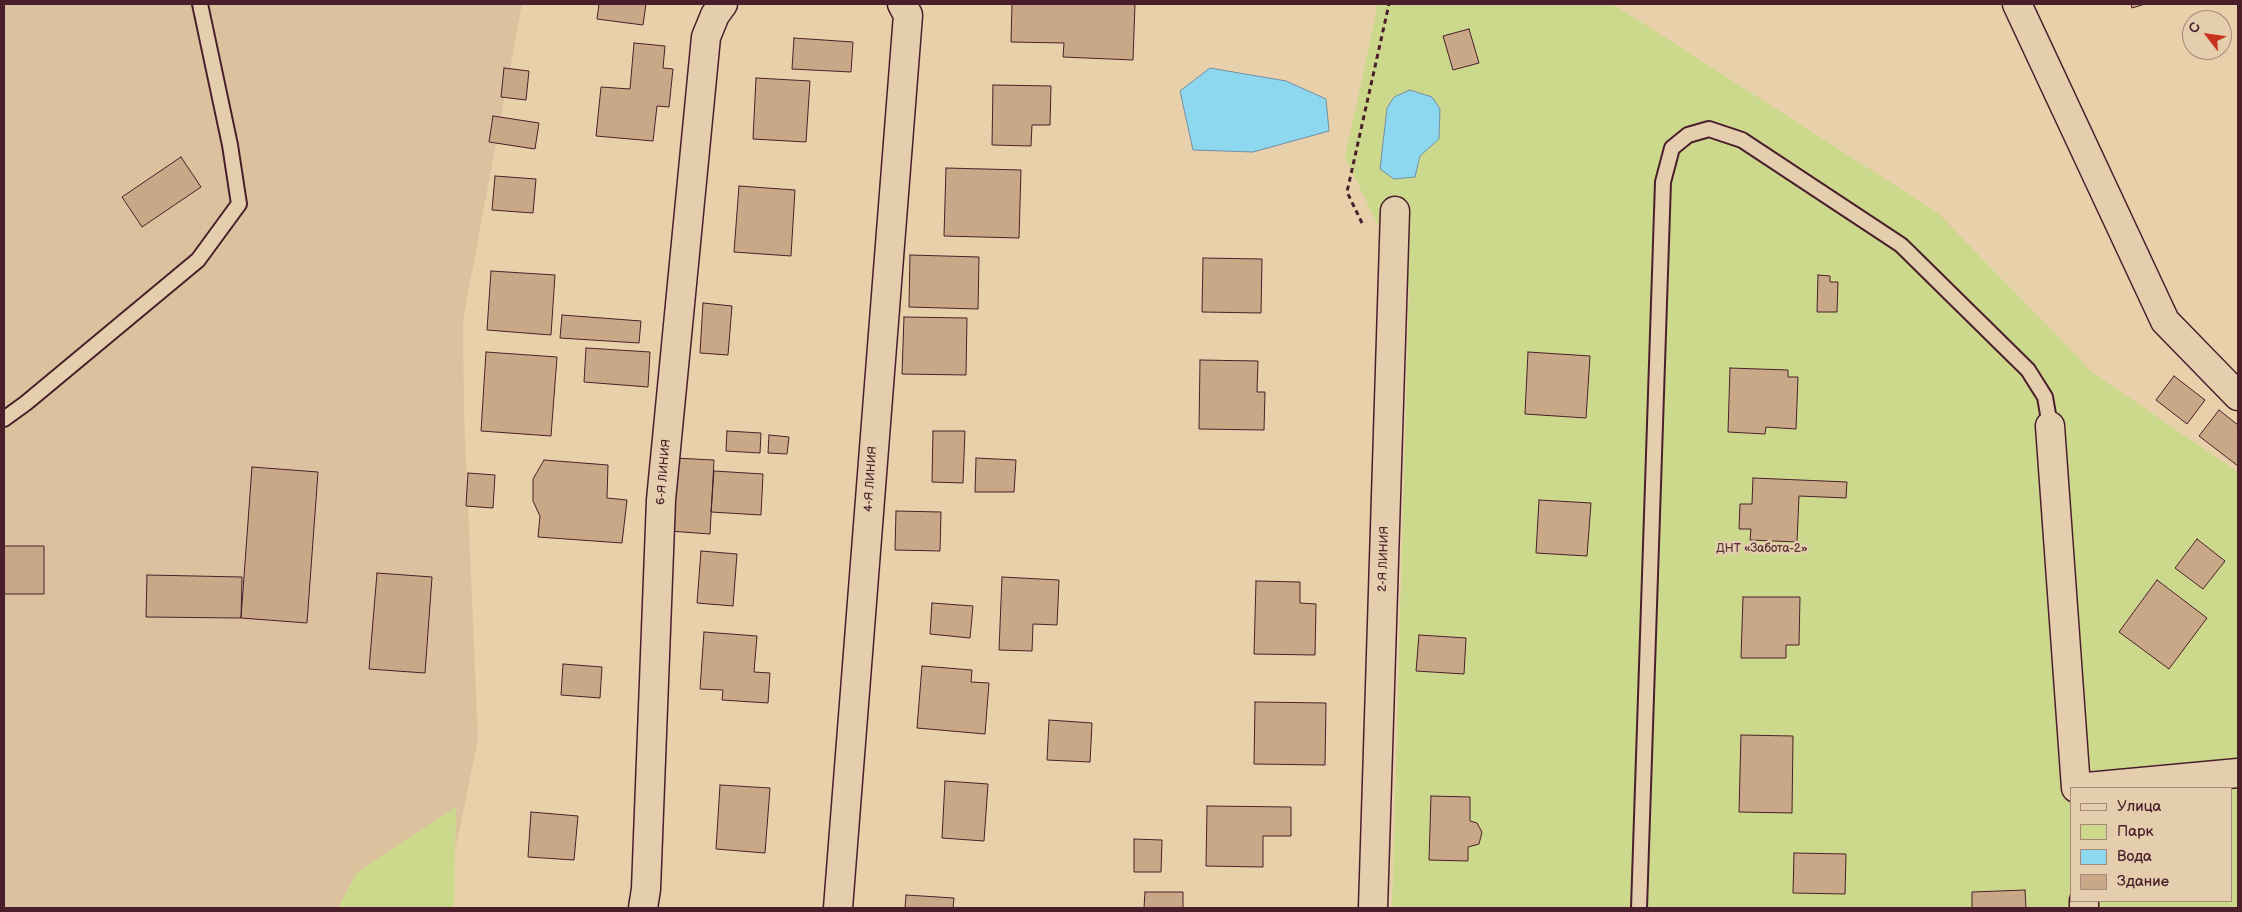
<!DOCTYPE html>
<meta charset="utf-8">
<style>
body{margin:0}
#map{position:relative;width:2242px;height:912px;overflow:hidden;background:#e8d0ab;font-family:"Balsamiq Sans",sans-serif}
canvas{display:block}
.frame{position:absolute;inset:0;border:5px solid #4a1f2b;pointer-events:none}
.legend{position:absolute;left:2070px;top:787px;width:162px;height:115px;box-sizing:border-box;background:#e5ceae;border:1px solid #a7887a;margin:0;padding:6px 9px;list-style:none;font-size:15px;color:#4a1f2b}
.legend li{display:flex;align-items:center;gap:10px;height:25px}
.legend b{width:25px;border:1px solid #a7887a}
.north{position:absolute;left:2182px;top:10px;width:50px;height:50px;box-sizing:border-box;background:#e5ceae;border:1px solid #a7887a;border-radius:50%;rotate:300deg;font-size:14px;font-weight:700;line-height:20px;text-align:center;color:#4a1f2b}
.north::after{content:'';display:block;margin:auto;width:18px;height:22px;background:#c8321e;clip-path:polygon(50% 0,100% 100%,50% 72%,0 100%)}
</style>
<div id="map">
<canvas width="2242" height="912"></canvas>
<div class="frame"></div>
<ul class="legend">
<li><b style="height:6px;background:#e5ceae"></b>Улица</li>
<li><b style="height:14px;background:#ccd98d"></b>Парк</li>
<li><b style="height:14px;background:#8ed8ef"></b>Вода</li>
<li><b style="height:14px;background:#c8a886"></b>Здание</li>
</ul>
<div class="north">С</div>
</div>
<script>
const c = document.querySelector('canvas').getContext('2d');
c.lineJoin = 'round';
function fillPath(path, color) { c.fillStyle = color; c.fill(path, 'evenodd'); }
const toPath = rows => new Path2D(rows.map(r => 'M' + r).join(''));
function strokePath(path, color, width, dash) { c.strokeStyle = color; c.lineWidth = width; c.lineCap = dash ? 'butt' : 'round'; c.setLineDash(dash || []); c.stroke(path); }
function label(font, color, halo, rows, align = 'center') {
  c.font = font + ' "Balsamiq Sans",sans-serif'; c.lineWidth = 4.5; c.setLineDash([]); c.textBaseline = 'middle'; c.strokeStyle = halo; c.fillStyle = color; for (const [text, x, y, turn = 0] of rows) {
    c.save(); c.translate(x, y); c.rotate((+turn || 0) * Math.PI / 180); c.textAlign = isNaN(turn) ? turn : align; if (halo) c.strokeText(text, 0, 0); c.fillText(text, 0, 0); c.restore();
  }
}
fillPath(toPath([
 [4,4,522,4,463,320,464,413,478,740,443,908,4,908]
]), '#dbc19e');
fillPath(toPath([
 [1378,4,1613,4,1938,213,2093,373,2238,472,2238,908,1392,908,1409,290,1345,157],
 [2071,788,2231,788,2231,901,2071,901],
 [456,807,454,908,338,908,357,872]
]), '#ccd98d');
const water = toPath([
 [1210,68,1286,81,1326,99,1329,131,1253,152,1193,150,1180,91,1210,68],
 [1410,90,1432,97,1440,109,1439,139,1420,156,1415,177,1394,179,1380,169,1387,108,1394,97,1410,90]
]);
fillPath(water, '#8ed8ef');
strokePath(water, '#738ea1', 1);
const building = toPath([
 [599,4,646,4,643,25,597,19,599,4],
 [1012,4,1135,4,1133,60,1063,57,1064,43,1011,42,1012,4],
 [2131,4,2145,4,2132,8,2131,4],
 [1469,29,1479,63,1453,70,1443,36,1469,29],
 [794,38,853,42,851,72,792,69,794,38],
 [634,43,665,46,663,68,673,69,669,107,657,106,653,141,596,136,601,87,630,89,634,43],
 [504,68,529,71,526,100,501,97,504,68],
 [756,78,810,81,806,142,753,139,756,78],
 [993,85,1051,86,1050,125,1032,125,1031,146,992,145,993,85],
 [493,116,539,123,535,149,489,142,493,116],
 [181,157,201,187,142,227,122,197,181,157],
 [946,168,1021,170,1019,238,944,236,946,168],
 [495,176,536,179,533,213,492,210,495,176],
 [739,186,795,190,791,256,734,252,739,186],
 [910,255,979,257,978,309,909,307,910,255],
 [1203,258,1262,259,1261,313,1202,312,1203,258],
 [491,271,555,275,551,335,487,330,491,271],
 [1818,275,1830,276,1830,282,1838,282,1837,312,1817,312,1818,275],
 [703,303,732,306,728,355,700,353,703,303],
 [562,315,641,321,639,343,560,338,562,315],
 [904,317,967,318,966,375,902,374,904,317],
 [586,348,650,352,648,387,584,382,586,348],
 [486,352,557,357,551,436,481,431,486,352],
 [1528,352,1590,356,1586,418,1525,414,1528,352],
 [1200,360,1258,361,1257,392,1265,392,1264,430,1199,429,1200,360],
 [1730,368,1788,370,1788,377,1798,377,1796,429,1766,427,1765,434,1728,432,1730,368],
 [2174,376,2205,400,2187,424,2156,400,2174,376],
 [2219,410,2238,425,2238,466,2199,436,2219,410],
 [727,431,761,433,760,453,726,451,727,431],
 [933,431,965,431,963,483,932,482,933,431],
 [769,435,789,437,787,454,768,453,769,435],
 [674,458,714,460,710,534,669,531,674,458],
 [976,458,1016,460,1014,492,975,492,976,458],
 [544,460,608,465,607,498,627,500,622,543,538,537,540,516,533,501,533,479,544,460],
 [252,467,318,472,307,623,241,618,252,467],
 [714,471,763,474,761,515,711,512,714,471],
 [468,473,495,475,493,508,466,506,468,473],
 [1753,478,1847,482,1846,498,1799,496,1797,542,1750,540,1751,529,1739,529,1740,504,1752,504,1753,478],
 [1539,500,1591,503,1587,556,1536,553,1539,500],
 [896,511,941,512,940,551,895,550,896,511],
 [2197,539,2225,561,2203,589,2175,568,2197,539],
 [4,546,44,546,44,594,4,594,4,546],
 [701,551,737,554,733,606,697,603,701,551],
 [377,573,432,577,425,673,369,669,377,573],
 [147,575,242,577,241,618,146,617,147,575],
 [1002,577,1059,580,1057,625,1033,624,1032,651,999,650,1002,577],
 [2157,580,2207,618,2169,669,2119,632,2157,580],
 [1256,581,1300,582,1300,603,1316,604,1315,655,1254,654,1256,581],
 [1743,597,1800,597,1799,645,1786,645,1786,658,1741,658,1743,597],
 [932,603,973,606,970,638,930,634,932,603],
 [704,632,757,636,754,672,770,673,768,703,722,700,723,690,700,689,704,632],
 [1419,635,1466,638,1464,674,1416,671,1419,635],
 [563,664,602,667,600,698,561,695,563,664],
 [922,666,972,670,971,682,989,683,985,734,917,728,922,666],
 [1255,702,1326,703,1325,765,1254,764,1255,702],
 [1049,720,1092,723,1090,762,1047,760,1049,720],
 [1741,735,1793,736,1792,813,1739,812,1741,735],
 [945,781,988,784,984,841,942,838,945,781],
 [720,785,770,788,765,853,716,849,720,785],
 [1431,796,1470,797,1470,821,1477,823,1482,832,1479,844,1468,847,1468,861,1429,860,1431,796],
 [1207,806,1291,807,1291,836,1263,836,1263,867,1206,866,1207,806],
 [531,812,578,816,574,860,528,857,531,812],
 [1134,839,1162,840,1161,872,1134,872,1134,839],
 [1794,853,1846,854,1845,894,1793,893,1794,853],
 [2025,890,2026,908,1972,908,1972,892,2025,890],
 [1145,892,1183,892,1183,908,1144,908,1145,892],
 [906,895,954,898,953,908,905,908,906,895]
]);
fillPath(building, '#c8a886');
strokePath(building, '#4a1f2b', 1);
const lane = toPath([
 [4,419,26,403,198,260,239,204,230,145,200,4],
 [1639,908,1663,182,1672,148,1688,135,1709,129,1742,140,1901,245,2028,370,2045,397,2050,426]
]);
const street = toPath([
 [2017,4,2165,321,2238,396],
 [2050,426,2076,788,2238,773],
 [2084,901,2084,908],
 [643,908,646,889,661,500,706,37,715,15,723,4],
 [838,908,908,15,902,4],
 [1373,908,1395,211]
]);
strokePath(lane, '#4a1f2b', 18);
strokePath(street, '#4a1f2b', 31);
strokePath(toPath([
 [1362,223,1347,192,1389,4]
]), '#4a1f2b', 3, [5, 4]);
strokePath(lane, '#e5ceae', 14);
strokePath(street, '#e5ceae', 28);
label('12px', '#4a1f2b', '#e5ceae', [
 ["6-Я ЛИНИЯ",664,472,-85],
 ["4-Я ЛИНИЯ",871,479,-86],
 ["2-Я ЛИНИЯ",1384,559,-88]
]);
label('12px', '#573235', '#e5ceae', [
 ["ДНТ «Забота-2»",1762,549]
]);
</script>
